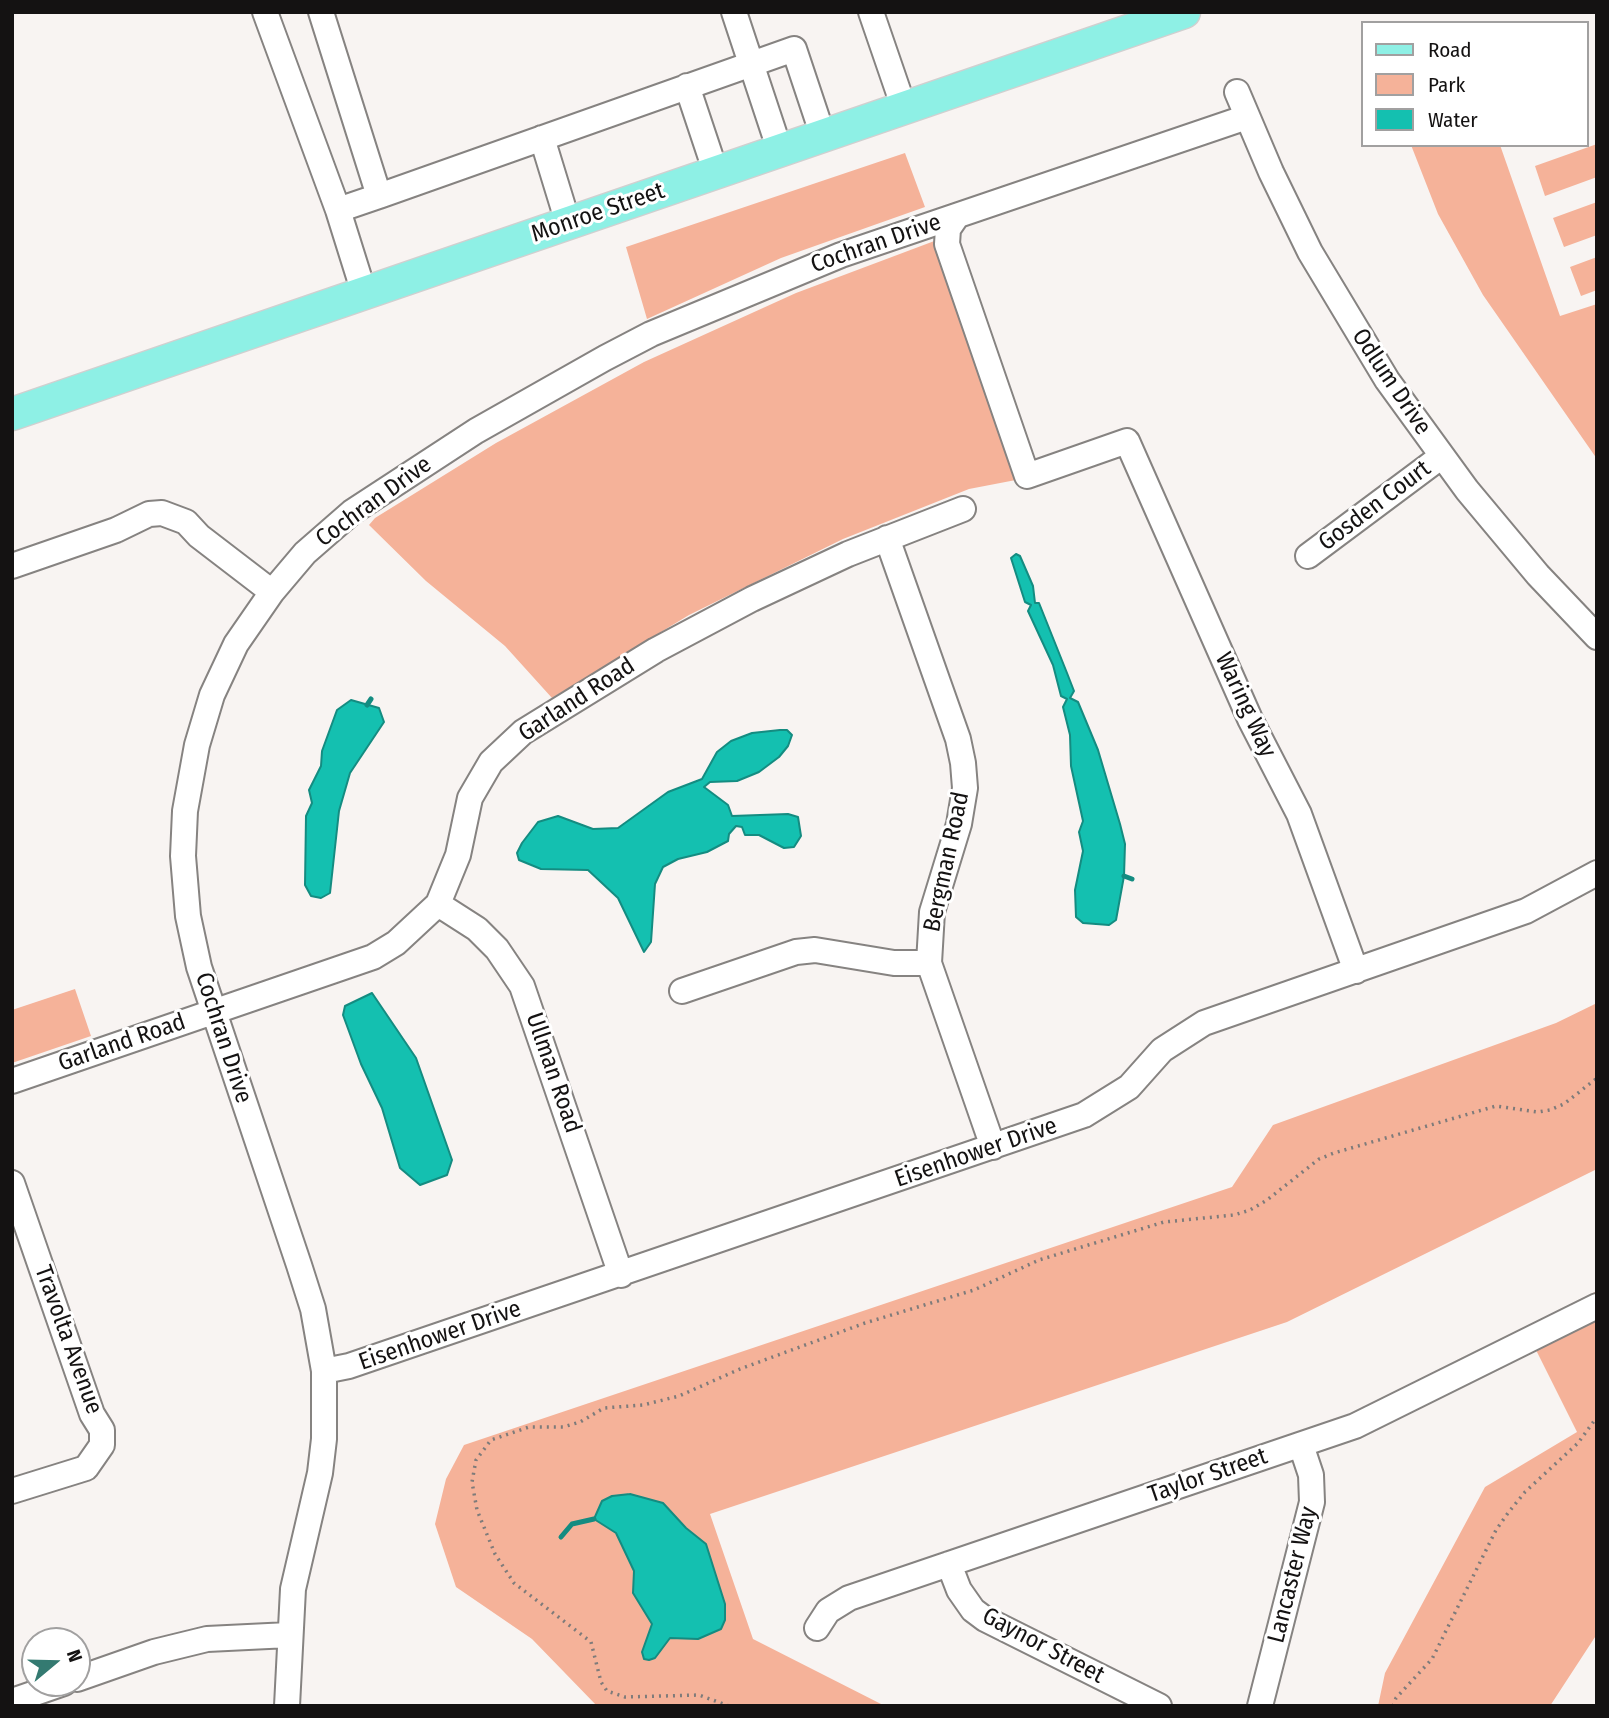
<!DOCTYPE html>
<style>
body{margin:0}
#map{position:relative;width:1609px;height:1718px;overflow:hidden;background:#f8f4f2;font-family:"Fira Sans Condensed",sans-serif}
canvas{display:block}
.frame{position:absolute;inset:0;border:14px solid #141212;pointer-events:none}
.legend{position:absolute;left:1361px;top:21px;width:228px;height:126px;box-sizing:border-box;background:#fff;border:2px solid #a1a0a0;margin:0;padding:9px 12px;list-style:none;font-size:21px;color:#141212}
.legend li{display:flex;align-items:center;gap:14px;height:35px}
.legend b{width:35px;border:2px solid #a1a0a0}
.north{position:absolute;left:21px;top:1627px;width:70px;height:70px;box-sizing:border-box;background:#fff;border:2px solid #a1a0a0;border-radius:50%;rotate:71deg;font-size:19px;font-weight:700;line-height:28px;text-align:center;color:#141212}
.north::after{content:'';display:block;margin:auto;width:24px;height:32px;background:#347a71;clip-path:polygon(50% 0,100% 100%,50% 72%,0 100%)}
</style>
<div id="map">
<canvas width="1609" height="1718"></canvas>
<div class="frame"></div>
<ul class="legend">
<li><b style="height:9px;background:#8ef0e5"></b>Road</li>
<li><b style="height:19px;background:#f5b299"></b>Park</li>
<li><b style="height:19px;background:#14c0b0"></b>Water</li>
</ul>
<div class="north">N</div>
</div>
<script>
const c = document.querySelector('canvas').getContext('2d');
c.lineJoin = 'round';
function fillPath(path, color) { c.fillStyle = color; c.fill(path, 'evenodd'); }
const toPath = rows => new Path2D(rows.map(r => 'M' + r).join(''));
function strokePath(path, color, width, dash) { c.strokeStyle = color; c.lineWidth = width; c.lineCap = dash ? 'butt' : 'round'; c.setLineDash(dash || []); c.stroke(path); }
function label(font, color, halo, rows, align = 'center') {
  c.font = font + ' "Fira Sans Condensed",sans-serif'; c.lineWidth = 6; c.setLineDash([]); c.textBaseline = 'middle'; c.strokeStyle = halo; c.fillStyle = color; for (const [text, x, y, turn = 0] of rows) {
    c.save(); c.translate(x, y); c.rotate((+turn || 0) * Math.PI / 180); c.textAlign = isNaN(turn) ? turn : align; if (halo) c.strokeText(text, 0, 0); c.fillText(text, 0, 0); c.restore();
  }
}
fillPath(toPath([
 [1597,144,1597,177,1545,196,1535,166],
 [1411,145,1500,145,1560,316,1597,304,1597,459,1483,295,1438,214],
 [905,153,925,207,781,258,647,319,626,247],
 [1597,202,1597,235,1564,247,1553,218],
 [937,240,1021,479,969,489,843,539,689,615,552,698,505,646,426,581,369,525,375,518,496,443,644,362,796,293],
 [1597,257,1597,290,1581,296,1570,267],
 [75,989,91,1036,12,1063,12,1010],
 [1597,1003,1597,1169,1287,1322,710,1514,753,1639,885,1706,597,1706,532,1639,456,1587,435,1524,446,1479,464,1445,1232,1187,1273,1125,1556,1023],
 [1597,1291,1597,1634,1550,1706,1378,1706,1385,1673,1485,1487,1577,1432,1525,1328]
]), '#f5b299');
const water = toPath([
 [1016,554,1020,556,1033,586,1035,603,1039,603,1067,673,1074,691,1070,698,1078,702,1098,750,1120,824,1125,844,1124,876,1116,920,1109,925,1083,923,1076,917,1075,890,1083,851,1079,832,1083,821,1071,766,1070,735,1063,707,1067,699,1061,696,1053,665,1028,611,1031,605,1025,602,1011,558,1016,554],
 [351,700,379,708,384,722,350,773,339,811,330,893,321,898,311,896,305,885,306,816,312,803,309,790,321,766,322,751,337,710,351,700],
 [780,730,787,730,792,735,788,746,779,757,759,772,737,781,710,782,704,787,728,805,732,816,788,814,798,817,801,836,794,847,784,848,759,835,745,835,742,827,736,826,729,834,728,841,707,852,678,859,663,867,655,884,651,942,644,952,618,898,588,870,541,869,519,860,517,853,522,843,538,822,558,816,593,829,618,828,668,792,702,779,717,752,731,741,752,733,780,730],
 [372,993,416,1058,452,1160,447,1175,420,1185,400,1168,382,1108,361,1064,343,1015,345,1006,372,993],
 [630,1494,663,1503,686,1528,706,1544,725,1604,725,1620,721,1629,698,1639,670,1638,655,1658,649,1660,644,1659,642,1652,652,1624,633,1593,634,1571,616,1533,594,1519,602,1501,612,1496,630,1494]
]);
fillPath(water, '#14c0b0');
strokePath(water, '#148c81', 2);
strokePath(toPath([
 [367,705,371,699],
 [1124,876,1132,879],
 [561,1537,572,1524,594,1519]
]), '#148c81', 5);
const minor = toPath([
 [265,12,338,210],
 [321,12,379,196,338,210,364,293],
 [734,12,780,151],
 [871,12,904,108],
 [687,86,716,173],
 [1237,92,1271,172,1310,252,1387,380,1467,490,1538,575,1597,637],
 [542,138,568,223],
 [379,196,794,49,823,136],
 [957,216,948,229,947,244,1027,476,1127,441,1250,719,1299,814,1356,971],
 [887,538,958,739,963,763,965,788,959,824,932,912,929,963,993,1147],
 [1308,556,1442,456],
 [12,566,116,530,149,514,162,513,186,522,199,536,272,592],
 [438,904,477,929,497,949,522,986,621,1275],
 [682,991,796,952,815,950,894,963,929,963],
 [12,1081,373,957,396,943,438,904,458,855,470,798,491,762,523,732,656,650,752,599,848,554,963,509],
 [12,1183,92,1414,102,1430,102,1445,86,1468,12,1491],
 [324,1371,349,1366,1084,1115,1129,1087,1162,1050,1204,1023,1526,911,1597,873],
 [949,1564,959,1590,973,1610,985,1619,1159,1706],
 [817,1628,828,1611,849,1598,1355,1426,1597,1306],
 [77,1679,154,1652,207,1639,289,1635],
 [12,1701,64,1683],
 [287,1706,293,1589,320,1473,324,1439,324,1371,313,1309,299,1265,199,967,188,916,183,856,185,811,197,745,212,695,236,644,272,592,305,553,352,512,476,431,605,358,651,334,841,255,1247,117],
 [1260,1706,1312,1502,1311,1475,1301,1445]
]);
const major = toPath([
 [12,414,1184,12]
]);
strokePath(minor, '#868381', 28);
strokePath(major, '#d0d0d0', 35);
strokePath(toPath([
 [729,1706,699,1695,625,1697,607,1691,601,1682,591,1642,514,1583,495,1554,477,1510,472,1482,476,1460,491,1440,529,1427,563,1427,580,1422,604,1408,643,1405,679,1396,740,1369,865,1323,974,1290,1039,1260,1164,1222,1234,1215,1250,1210,1267,1200,1319,1159,1334,1153,1496,1106,1538,1112,1550,1110,1564,1104,1597,1078],
 [1393,1706,1396,1698,1432,1659,1496,1530,1508,1513,1525,1492,1578,1443,1597,1417]
]), '#7e7b7a', 3.5, [2, 5]);
strokePath(minor, '#fff', 24);
strokePath(major, '#8ef0e5', 32);
label('24px', '#141212', '#fff', [
 ["Monroe Street",598,213,-19],
 ["Cochran Drive",876,244,-19],
 ["Odlum Drive",1391,382,56],
 ["Cochran Drive",374,502,-36],
 ["Gosden Court",1375,506,-37],
 ["Garland Road",577,700,-33],
 ["Waring Way",1245,705,65],
 ["Bergman Road",947,862,-78],
 ["Cochran Drive",223,1038,72],
 ["Garland Road",122,1043,-19],
 ["Ullman Road",553,1073,71],
 ["Eisenhower Drive",976,1153,-19],
 ["Eisenhower Drive",440,1336,-19],
 ["Travolta Avenue",68,1340,70],
 ["Taylor Street",1208,1476,-19],
 ["Lancaster Way",1293,1575,-76],
 ["Gaynor Street",1043,1646,28]
]);
</script>
